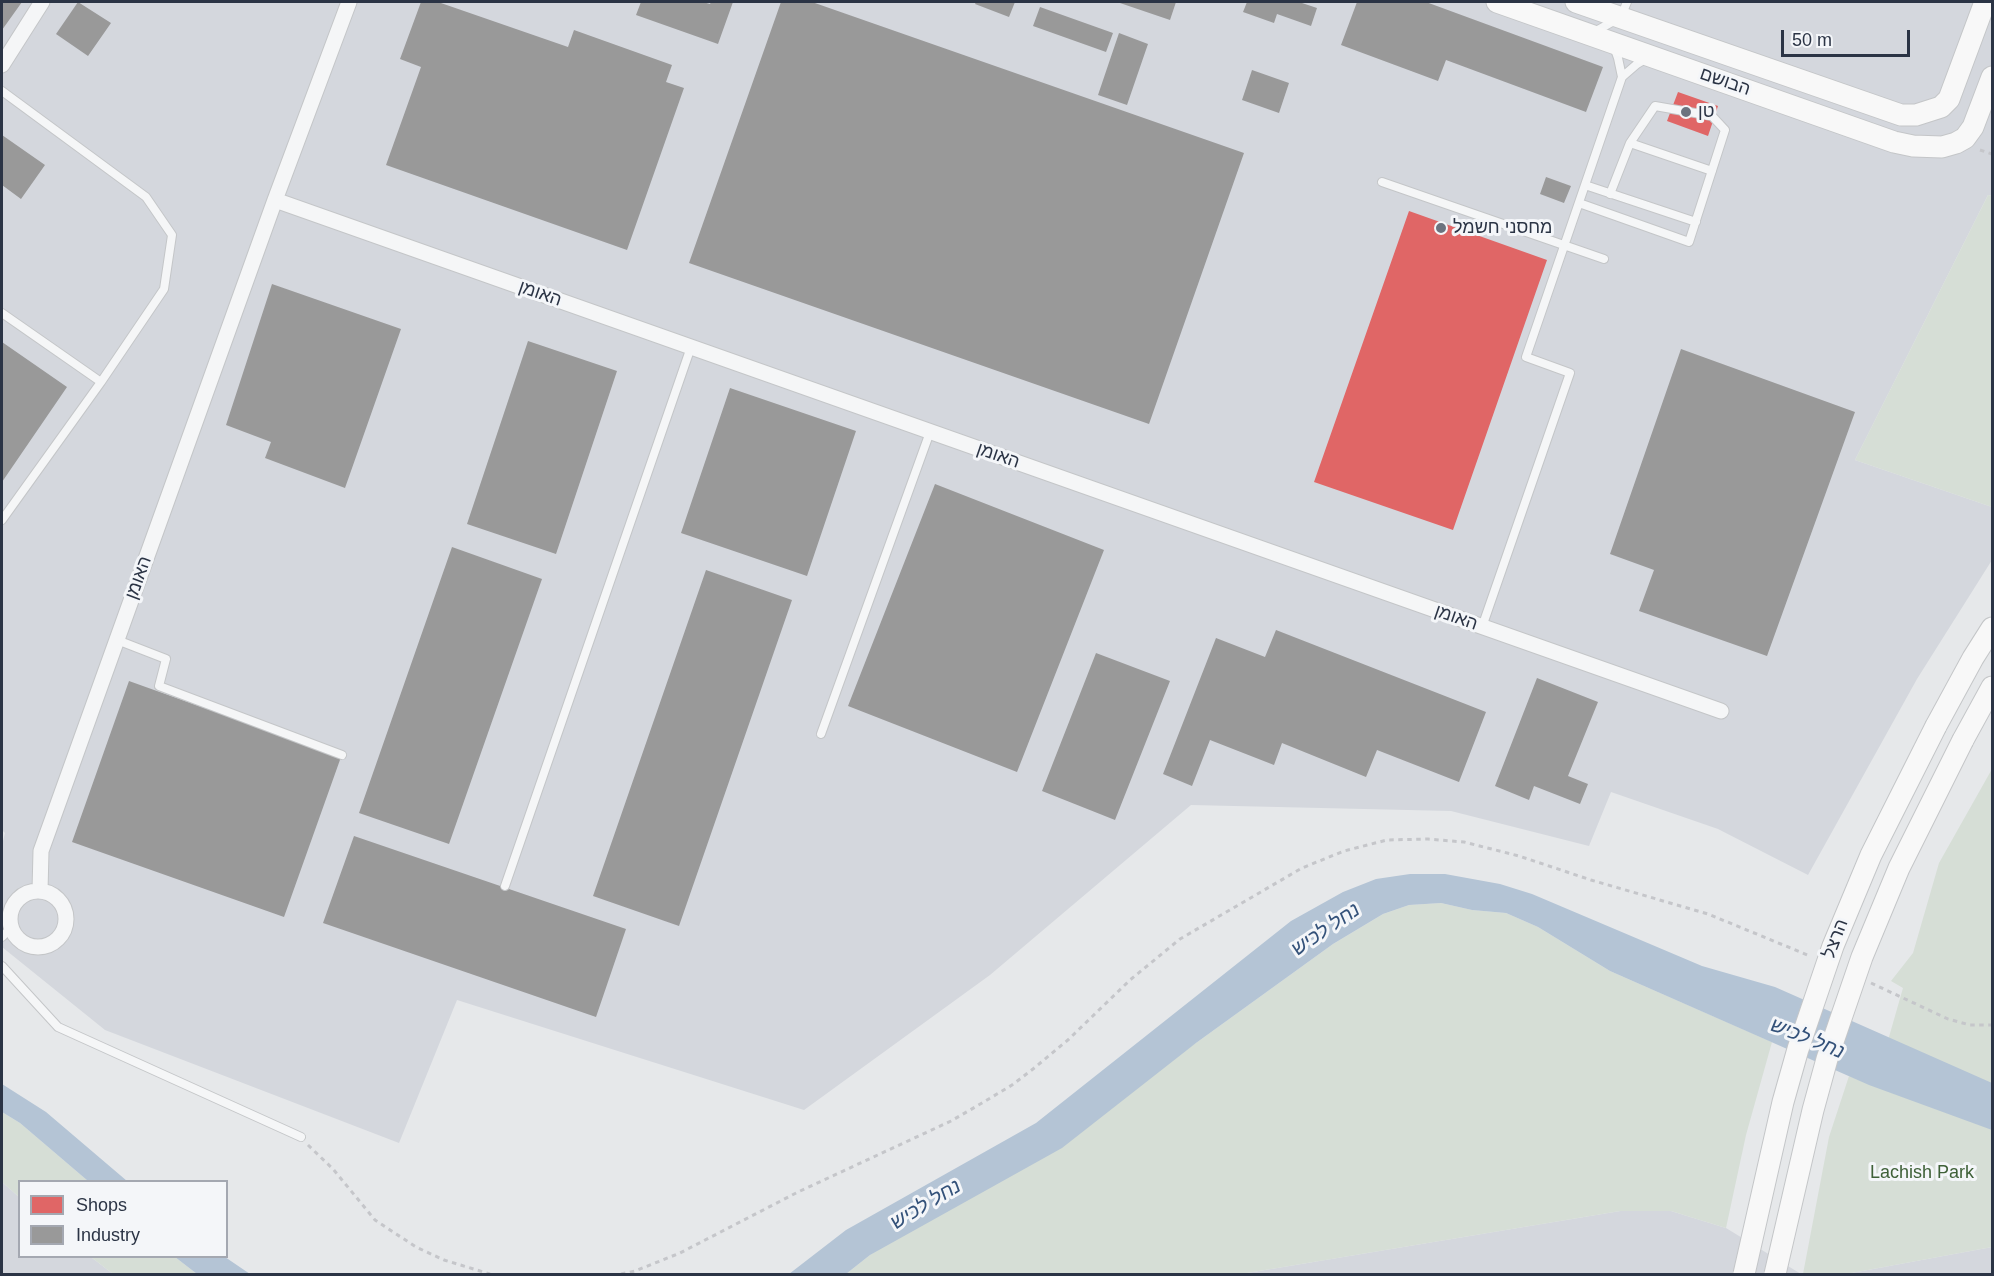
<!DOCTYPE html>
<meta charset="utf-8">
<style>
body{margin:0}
#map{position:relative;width:1994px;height:1276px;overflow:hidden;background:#e6e8ea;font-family:Helvetica,sans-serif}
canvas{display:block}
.frame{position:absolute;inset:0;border:3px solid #2b3445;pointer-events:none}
.legend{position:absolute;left:18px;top:1180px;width:210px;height:78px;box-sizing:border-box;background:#f4f6f9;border:2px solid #a4a8b1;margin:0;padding:8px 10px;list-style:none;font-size:18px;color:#2b3445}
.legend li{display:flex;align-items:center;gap:12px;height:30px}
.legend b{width:30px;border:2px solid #a4a8b1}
.scale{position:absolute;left:1781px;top:30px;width:129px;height:27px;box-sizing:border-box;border:3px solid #2b3445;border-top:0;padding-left:8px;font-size:18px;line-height:21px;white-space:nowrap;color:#2b3445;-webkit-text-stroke:4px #f4f6f9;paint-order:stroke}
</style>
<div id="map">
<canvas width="1994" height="1276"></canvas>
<div class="frame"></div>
<ul class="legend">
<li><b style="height:16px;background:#e06666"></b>Shops</li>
<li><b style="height:16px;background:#999"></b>Industry</li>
</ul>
<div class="scale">50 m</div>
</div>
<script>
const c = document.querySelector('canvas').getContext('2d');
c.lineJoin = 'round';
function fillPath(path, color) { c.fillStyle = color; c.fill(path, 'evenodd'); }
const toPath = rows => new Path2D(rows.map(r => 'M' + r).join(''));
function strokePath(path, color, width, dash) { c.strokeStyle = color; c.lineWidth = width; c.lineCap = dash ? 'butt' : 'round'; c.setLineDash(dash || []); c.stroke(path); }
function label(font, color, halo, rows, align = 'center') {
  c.font = font + ' Helvetica,"Noto Sans Hebrew",sans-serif'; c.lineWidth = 6; c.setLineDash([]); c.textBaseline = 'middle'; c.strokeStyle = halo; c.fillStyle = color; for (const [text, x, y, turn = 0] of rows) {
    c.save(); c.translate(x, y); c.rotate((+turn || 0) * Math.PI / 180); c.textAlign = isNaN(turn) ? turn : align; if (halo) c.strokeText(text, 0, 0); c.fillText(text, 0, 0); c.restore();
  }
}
fillPath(toPath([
 [2,2,1992,2,1992,196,1988,195,1855,460,1992,507,1992,560,1917,679,1808,875,1718,829,1611,792,1589,846,1451,811,1191,805,990,975,804,1110,457,1000,399,1143,105,1030,2,947,2,845,5,833,2,830],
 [2,1182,19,1197,20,1256,91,1257,113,1274,2,1274],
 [1620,1211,1671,1211,1726,1228,1801,1274,1241,1274],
 [1992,1247,1992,1274,1846,1274]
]), '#d4d7dd');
fillPath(toPath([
 [1988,195,1992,196,1992,507,1855,460],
 [1992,769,1992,1247,1846,1274,1803,1274,1829,1137,1849,1076,1875,1086,1903,988,1891,981,1913,953,1939,863],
 [1441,903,1472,910,1506,913,1538,927,1610,971,1772,1042,1746,1135,1726,1228,1671,1211,1620,1211,1241,1274,846,1274,870,1255,1196,1043,1333,944,1383,914,1409,905],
 [2,1112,20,1123,88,1181,20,1182,19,1197,2,1182],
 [91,1257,175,1257,197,1274,113,1274]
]), '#d6ded6');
fillPath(toPath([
 [1410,874,1445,874,1500,884,1532,894,1702,966,1775,987,1992,1083,1992,1130,1869,1085,1610,971,1538,927,1506,913,1472,910,1441,903,1409,905,1383,914,1333,944,1196,1043,1062,1148,870,1255,846,1274,789,1274,846,1230,1036,1123,1291,921,1343,892,1376,879],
 [2,1084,46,1112,127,1181,88,1181,20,1123,2,1112],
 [175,1257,225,1257,250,1274,197,1274]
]), '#b4c4d5');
fillPath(toPath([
 [1678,92,1718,106,1708,136,1667,121],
 [1409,211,1547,260,1453,530,1314,482]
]), '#e06666');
fillPath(toPath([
 [2,2,22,2,2,30],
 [78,2,111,23,88,56,56,34],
 [421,2,438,2,568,47,574,30,672,65,666,82,684,88,627,250,386,165,421,67,400,59],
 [641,2,703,2,710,4,711,2,733,2,718,44,636,15],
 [781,2,812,2,1244,153,1149,424,689,263],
 [976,2,1015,2,1009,17,975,4],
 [1117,2,1176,2,1170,20],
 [1247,2,1299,2,1317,8,1311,26,1277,14,1274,23,1243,12],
 [1357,2,1426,2,1603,67,1586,112,1446,60,1438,81,1341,45],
 [1040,7,1113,33,1106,52,1033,26],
 [1119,33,1148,44,1127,105,1098,95],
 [1252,70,1289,83,1279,113,1242,100],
 [2,135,45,165,21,199,2,185],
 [1546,177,1571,186,1564,203,1540,194],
 [272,284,401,329,345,488,265,458,271,442,226,425],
 [528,341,617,371,556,554,467,524],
 [2,342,67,387,2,482],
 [1681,349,1855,412,1767,656,1639,611,1654,570,1610,554],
 [730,388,856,431,807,576,681,533],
 [935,484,1104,550,1017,772,848,706],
 [452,547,542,579,449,844,359,813],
 [706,570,792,600,679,926,593,896],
 [1276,630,1486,712,1459,782,1377,750,1366,777,1282,743,1274,765,1210,740,1192,786,1163,774,1216,638,1265,657],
 [1096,653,1170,681,1115,820,1042,791],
 [1537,678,1598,702,1568,776,1588,784,1580,804,1534,786,1529,800,1495,786],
 [129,681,341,757,284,917,72,842],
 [354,836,626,929,596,1017,323,923]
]), '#999');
const lane = toPath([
 [1596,31,1621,17,1627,2],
 [1614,47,1618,58,1622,77],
 [2,91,146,197,172,235,164,289,101,382,2,520],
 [1630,143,1712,171],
 [1382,182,1604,259],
 [1585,185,1696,222],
 [1579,203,1689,242,1725,130,1712,116,1655,106,1630,143,1610,194],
 [2,313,101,382],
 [1482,627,1570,373,1526,357,1622,77,1637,64,1647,58],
 [117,640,166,659,159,686,342,755],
 [821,734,930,432],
 [505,886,691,347],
 [2,937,11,928],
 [2,966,58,1027,301,1137]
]);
const street = toPath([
 [2,65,42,2],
 [275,200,1721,711],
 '10 919a28 28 0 1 1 56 0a28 28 0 1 1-56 0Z',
 [40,891,41,851,275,200,349,2]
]);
const secondary = toPath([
 [1497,2,1894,142,1913,146,1942,147,1956,143,1965,138,1973,127,1992,77],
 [1576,2,1901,115,1916,115,1941,107,1949,99,1985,2],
 [1936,726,1973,658,1992,628],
 [1963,740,1992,687]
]);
strokePath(lane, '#c4c6c8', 10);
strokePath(street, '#c4c6c8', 17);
strokePath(secondary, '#c4c6c8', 23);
strokePath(toPath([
 [1980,150,1992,154],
 [1871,983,1948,1019,1970,1025,1992,1025],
 [308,1145,333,1169,375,1220,416,1247,444,1260,490,1274],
 [621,1274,635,1271,680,1253,798,1192,951,1121,982,1103,1012,1085,1033,1069,1069,1039,1130,980,1180,939,1302,868,1344,851,1387,840,1428,839,1464,842,1519,856,1591,880,1708,914,1810,956]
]), '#c5c6ca', 3, [4.5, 4.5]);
strokePath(lane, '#f5f6f7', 8);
strokePath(street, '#f5f6f7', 15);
strokePath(secondary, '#f8f8f8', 21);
const secondaryBridge = toPath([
 [1744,1274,1783,1102,1798,1049,1833,946,1871,855,1936,726],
 [1775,1274,1813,1110,1827,1059,1862,957,1899,868,1963,740]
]);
strokePath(secondaryBridge, '#c4c6c8', 23, []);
strokePath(secondaryBridge, '#f8f8f8', 21);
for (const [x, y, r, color] of [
 [1686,112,6,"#6c737f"],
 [1441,228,6,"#6c737f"]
]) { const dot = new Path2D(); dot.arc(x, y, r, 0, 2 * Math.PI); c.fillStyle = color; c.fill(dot); strokePath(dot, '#f4f6f9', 2); }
label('18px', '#2b3445', '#f4f6f9', [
 ["הבושם",1725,82,19],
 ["האומן",540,294,19],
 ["האומן",998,456,19],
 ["האומן",139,578,-70],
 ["האומן",1456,618,19],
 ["הרצל",1836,939,-69]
]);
label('18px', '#2b3445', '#f4f6f9', [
 ["טן",1698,112],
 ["מחסני חשמל",1453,228]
], 'left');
label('18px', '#3f6138', '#f4f6f9', [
 ["Lachish Park",1922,1173]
]);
label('italic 20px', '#34527a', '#f4f6f9', [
 ["נחל לכיש",1326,930,-34],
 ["נחל לכיש",1807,1039,22],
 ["נחל לכיש",926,1205,-31]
]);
</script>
